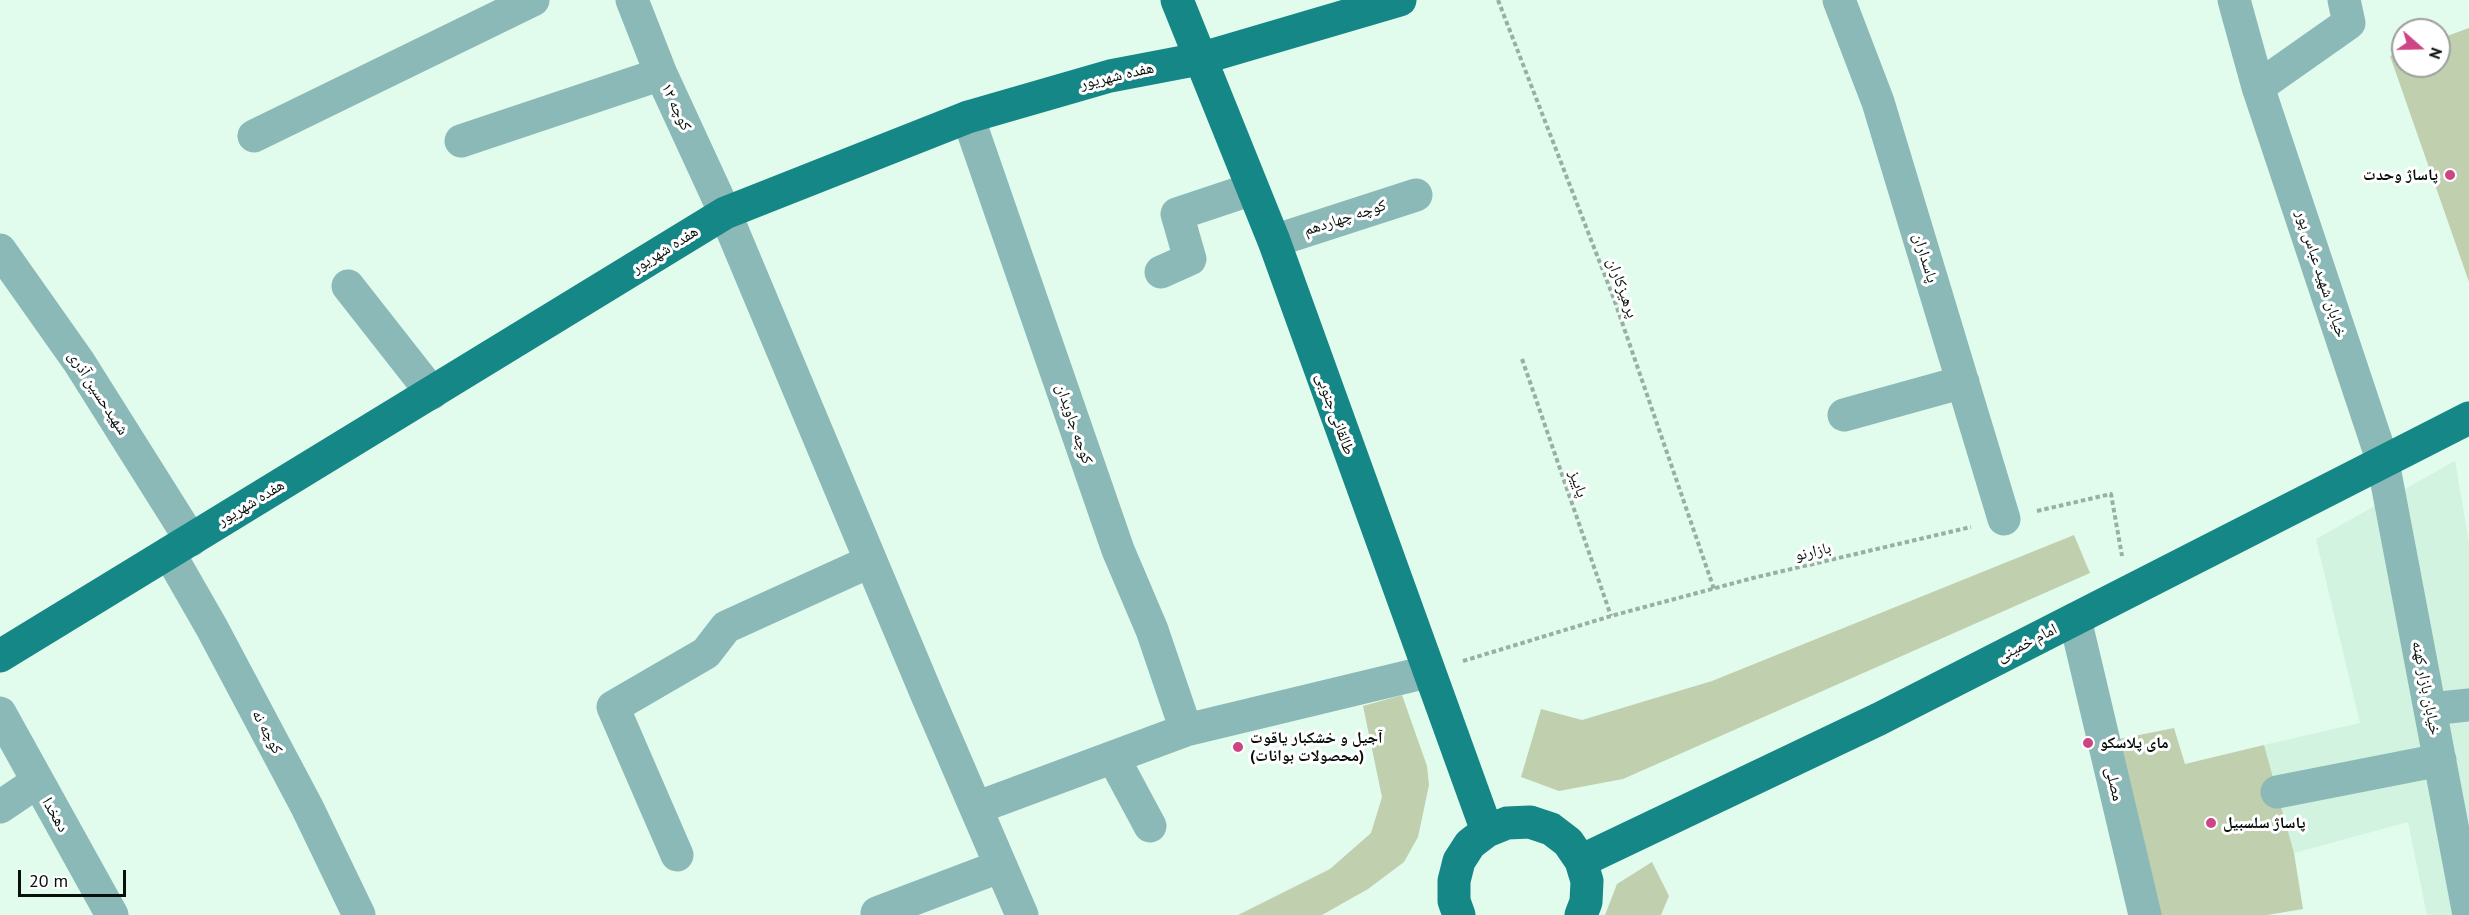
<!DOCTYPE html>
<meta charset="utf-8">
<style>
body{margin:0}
#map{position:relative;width:2469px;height:915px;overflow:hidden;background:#e1fbed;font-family:"PT Sans",sans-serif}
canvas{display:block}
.north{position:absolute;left:2391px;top:18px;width:60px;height:60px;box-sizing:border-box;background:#fff;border:2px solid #9c9f9d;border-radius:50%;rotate:110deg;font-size:16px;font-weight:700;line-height:24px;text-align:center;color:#07100b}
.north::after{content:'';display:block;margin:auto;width:21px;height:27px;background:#cd4584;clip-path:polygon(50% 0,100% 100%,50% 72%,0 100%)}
.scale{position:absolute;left:18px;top:870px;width:108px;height:27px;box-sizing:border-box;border:3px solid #07100b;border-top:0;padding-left:8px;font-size:18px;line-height:21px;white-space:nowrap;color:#07100b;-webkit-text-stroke:4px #fff;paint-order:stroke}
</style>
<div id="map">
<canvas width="2469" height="915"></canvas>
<div class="north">N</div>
<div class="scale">20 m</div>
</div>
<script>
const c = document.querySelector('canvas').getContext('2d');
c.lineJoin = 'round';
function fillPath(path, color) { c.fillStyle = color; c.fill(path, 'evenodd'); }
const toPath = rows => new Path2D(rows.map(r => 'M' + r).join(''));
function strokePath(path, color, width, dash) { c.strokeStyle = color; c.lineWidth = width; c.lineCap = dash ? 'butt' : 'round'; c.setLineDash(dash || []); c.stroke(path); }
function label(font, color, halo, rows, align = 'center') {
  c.font = font + ' "PT Sans","Noto Naskh Arabic",sans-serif'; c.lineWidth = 6; c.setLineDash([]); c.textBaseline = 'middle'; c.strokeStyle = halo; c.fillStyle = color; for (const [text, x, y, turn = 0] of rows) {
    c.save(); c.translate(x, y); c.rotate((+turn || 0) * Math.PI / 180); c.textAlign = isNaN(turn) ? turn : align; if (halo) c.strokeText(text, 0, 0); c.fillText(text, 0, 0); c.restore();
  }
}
fillPath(toPath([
 [2455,461,2469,543,2469,915,2427,915,2408,822,2294,853,2264,745,2360,723,2316,539]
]), '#d1f3e0');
fillPath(toPath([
 [2469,28,2469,282,2390,56,2403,51,2403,66,2439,66,2439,39],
 [2074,535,2090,573,1623,779,1559,791,1521,777,1541,709,1582,720,1712,681],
 [1402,695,1427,766,1429,785,1418,837,1404,862,1368,889,1322,915,1238,915,1330,869,1371,833,1382,797,1363,706],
 [2174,728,2185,764,2264,745,2294,853,2303,909,2267,915,2157,915,2119,739],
 [1652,862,1669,896,1661,915,1605,915,1617,884]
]), '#c0d0ae');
strokePath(toPath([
 [1498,0,1614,299,1714,589],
 [1522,359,1611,616],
 [2037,511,2111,494,2122,556],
 [1463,661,1611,616,1753,578,1971,527]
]), '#9aafa4', 4, [4.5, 3]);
strokePath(toPath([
 [632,0,661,74,725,213,927,695,1022,915],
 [1839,0,1878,102,2004,519],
 [2234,0,2258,87,2383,462,2469,915],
 [2258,87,2349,23,2344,0],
 [968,117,1118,550,1152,630,1186,730],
 [254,136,533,0],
 [461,141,661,74],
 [1274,241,1416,195],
 [0,250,79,362,191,540],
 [1161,272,1190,259,1177,214,1252,189],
 [348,286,432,393],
 [1844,415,1963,382],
 [169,553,212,628,307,807,359,915],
 [2075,619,2145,915],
 [2430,709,2469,705],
 [0,713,112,915],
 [1113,757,1150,826],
 [2277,792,2440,760],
 [0,807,37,782],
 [976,808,1186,730,1427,672],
 [677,855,613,707,706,653,726,627,871,561],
 [877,913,1001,866]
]), '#8bb9b8', 33);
strokePath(toPath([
 [1177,0,1274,241,1487,831],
 [0,656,725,213,968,117,1110,76,1199,59,1400,0],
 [1581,861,1879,719,2469,418],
 [1459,915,1454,901,1454,881,1459,861,1470,844,1487,831,1507,823,1530,822,1551,829,1568,842,1581,861,1587,881,1586,902,1581,915]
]), '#158786', 33);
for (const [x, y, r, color] of [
 [2450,175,6,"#cd4584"],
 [2088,743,6,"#cd4584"],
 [1238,747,6,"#cd4584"],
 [2211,823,6,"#cd4584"]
]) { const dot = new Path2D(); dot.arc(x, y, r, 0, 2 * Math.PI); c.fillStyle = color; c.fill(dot); strokePath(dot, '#fff', 2); }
label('16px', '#07100b', '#fff', [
 ["هفده شهریور",1117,76,-13],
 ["کوچه ۱۲",676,107,65],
 ["کوچه چهاردهم",1345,218,-18],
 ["هفده شهریور",665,250,-32],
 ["پاسداران",1925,258,73],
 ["خیابان شهید عباس پور",2321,274,72],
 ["پرهیزکاران",1622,288,70],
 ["شهیدحسین آذری",98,393,57],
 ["طالقانی جنوبی",1335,414,70],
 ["کوچه جاویدان",1074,424,71],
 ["پاییز",1578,484,71],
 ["هفده شهریور",251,503,-31],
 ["بازارنو",1813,552,-13],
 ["امام خمینی",2027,643,-27],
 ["خیابان بازار کهنه",2426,688,79],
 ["کوچه نه",267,732,62],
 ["مصلی",2114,784,77],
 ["دهخدا",55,815,60]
]);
label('bold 16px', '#07100b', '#fff', [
 ["پاساژ وحدت",2438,175,"right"],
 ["آجیل و خشکبار یاقوت",1250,738],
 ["(محصولات بوانات)",1250,756],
 ["مای پلاسکو",2100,743],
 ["پاساژ سلسبیل",2223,823]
], 'left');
</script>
